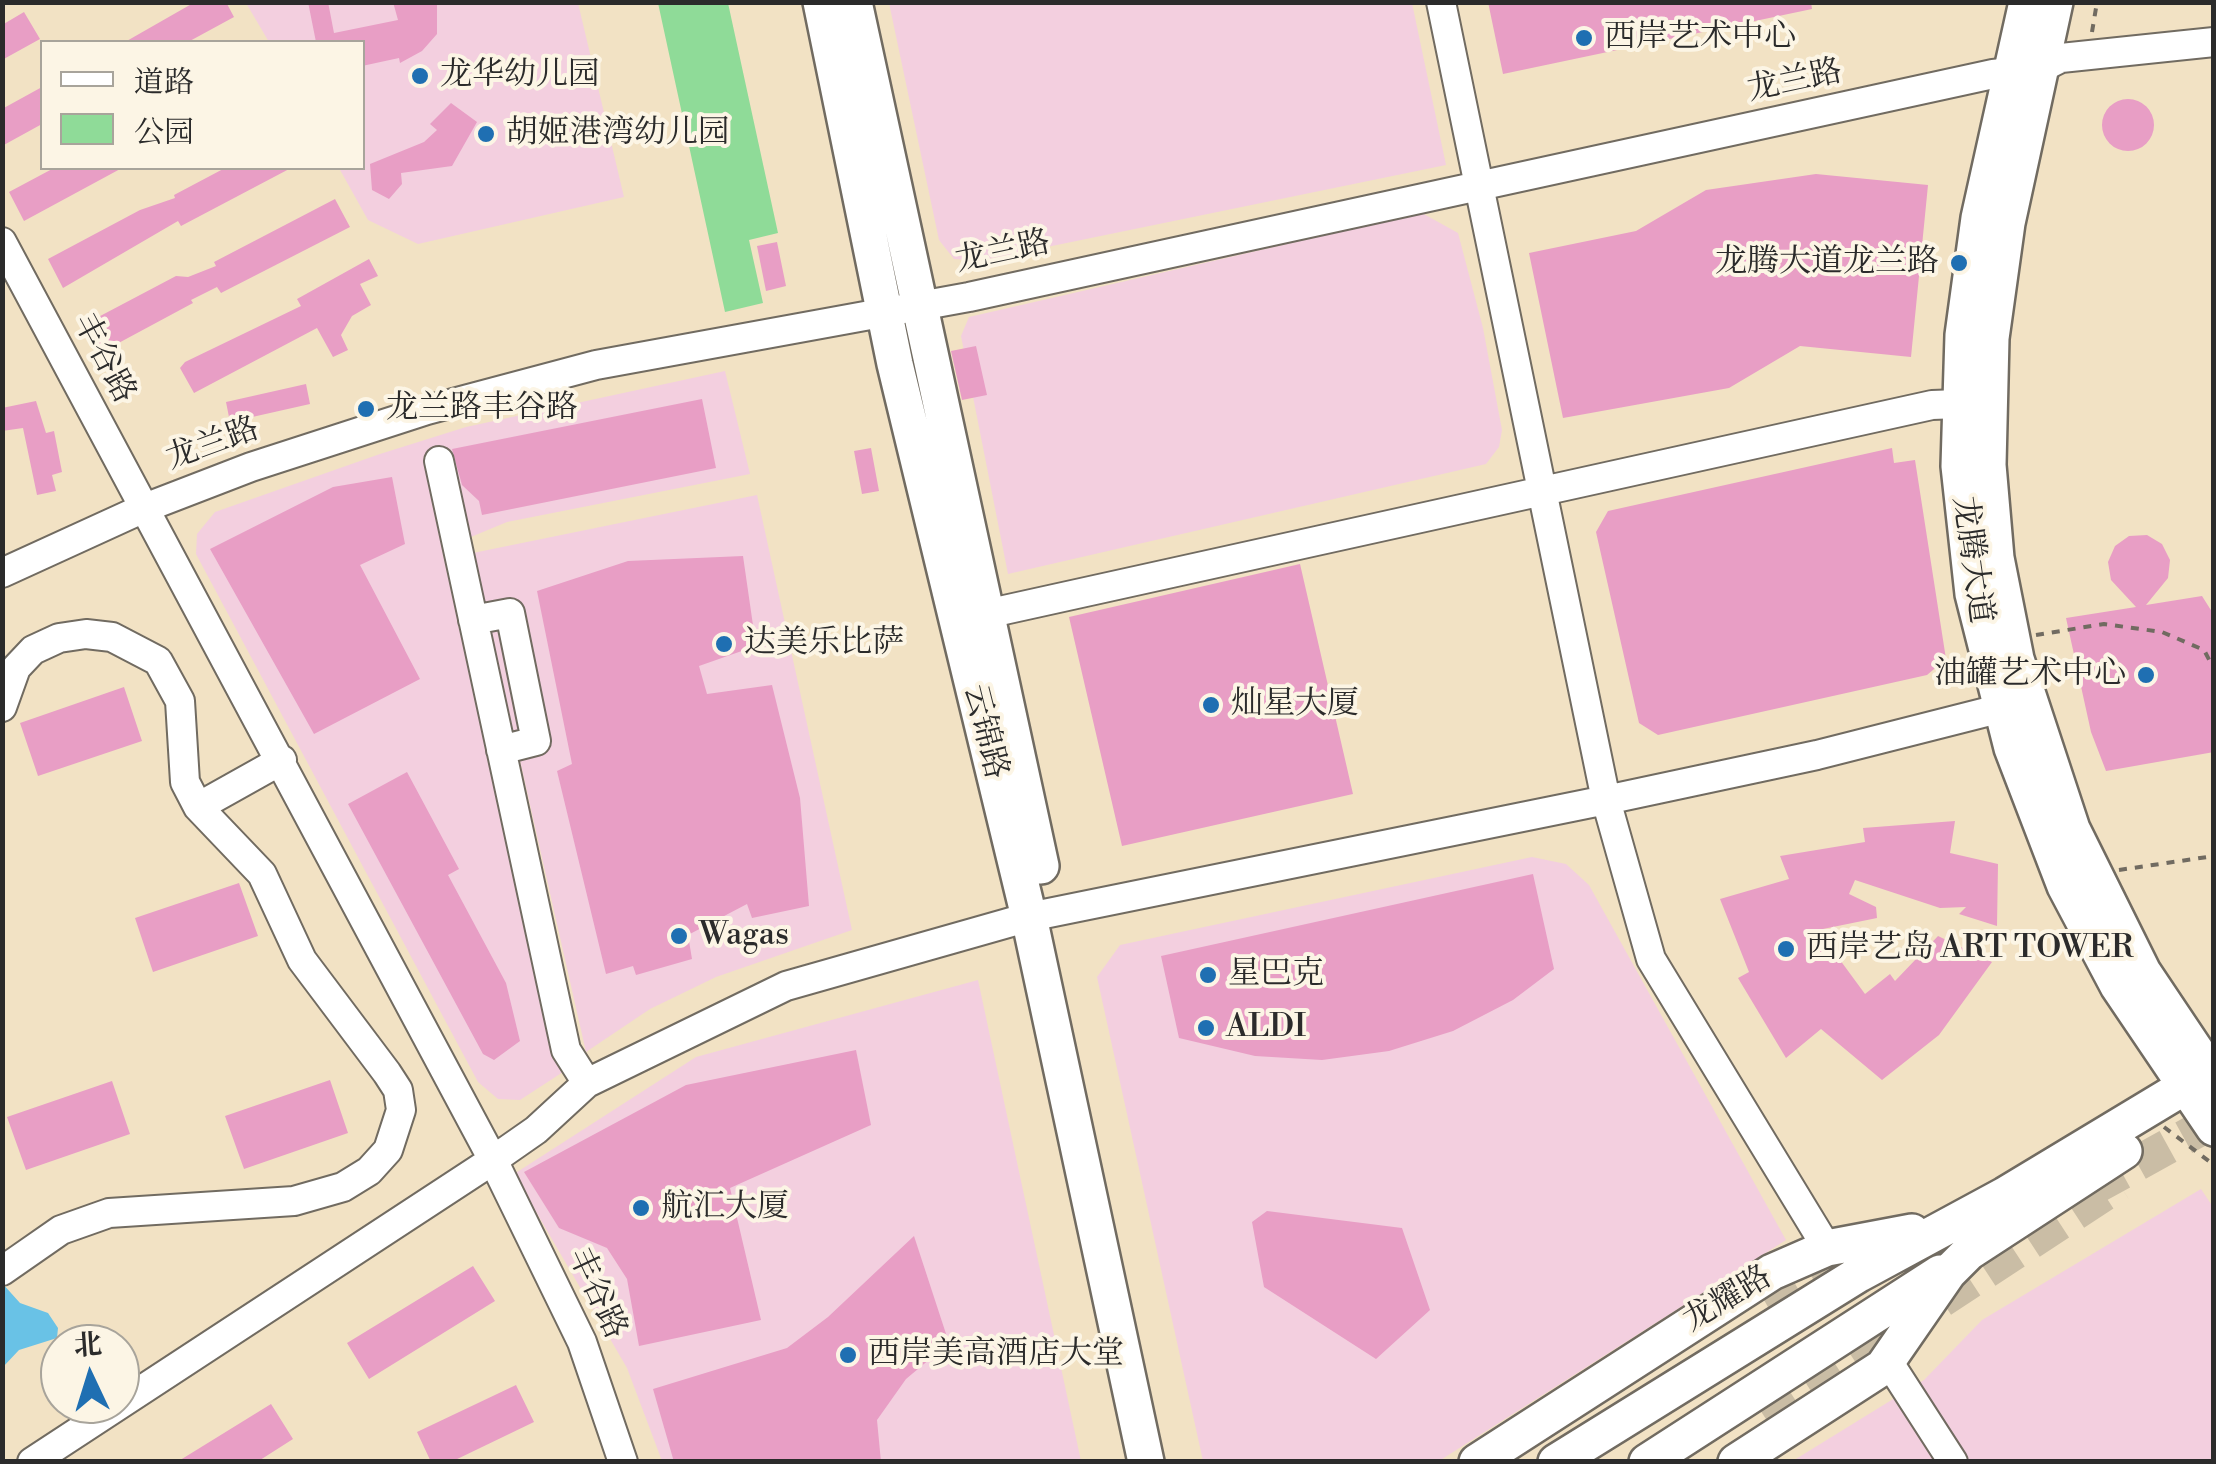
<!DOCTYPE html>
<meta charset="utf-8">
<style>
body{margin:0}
#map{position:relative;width:2216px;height:1464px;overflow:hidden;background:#f2e2c4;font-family:"Libre Bodoni","Noto Serif SC",serif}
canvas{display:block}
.frame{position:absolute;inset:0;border:5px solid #2b2b2b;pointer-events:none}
.legend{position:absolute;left:40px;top:40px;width:325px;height:130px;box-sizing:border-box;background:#fcf5e5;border:2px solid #a8a49b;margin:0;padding:12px 18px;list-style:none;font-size:30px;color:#2b2b2b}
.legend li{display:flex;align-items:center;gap:20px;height:50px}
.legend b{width:50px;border:2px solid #a8a49b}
.north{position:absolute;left:40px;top:1324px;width:100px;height:100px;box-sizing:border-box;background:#fcf5e5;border:2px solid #a8a49b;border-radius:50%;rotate:356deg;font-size:28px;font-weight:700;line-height:40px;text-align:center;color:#2b2b2b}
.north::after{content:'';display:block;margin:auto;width:35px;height:45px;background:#1f6fb2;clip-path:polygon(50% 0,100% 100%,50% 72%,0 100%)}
</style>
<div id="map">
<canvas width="2216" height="1464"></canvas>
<div class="frame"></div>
<ul class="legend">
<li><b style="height:12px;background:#fff"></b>道路</li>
<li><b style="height:28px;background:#8fdb98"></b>公园</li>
</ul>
<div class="north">北</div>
</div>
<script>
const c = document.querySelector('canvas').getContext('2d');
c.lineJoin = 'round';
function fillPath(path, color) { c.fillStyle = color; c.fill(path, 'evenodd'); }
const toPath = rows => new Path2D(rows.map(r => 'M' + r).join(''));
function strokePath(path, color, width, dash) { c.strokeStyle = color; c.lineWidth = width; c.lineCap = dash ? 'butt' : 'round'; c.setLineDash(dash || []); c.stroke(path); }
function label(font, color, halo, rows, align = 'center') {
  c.font = font + ' "Libre Bodoni","Noto Serif SC",serif'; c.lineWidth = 8; c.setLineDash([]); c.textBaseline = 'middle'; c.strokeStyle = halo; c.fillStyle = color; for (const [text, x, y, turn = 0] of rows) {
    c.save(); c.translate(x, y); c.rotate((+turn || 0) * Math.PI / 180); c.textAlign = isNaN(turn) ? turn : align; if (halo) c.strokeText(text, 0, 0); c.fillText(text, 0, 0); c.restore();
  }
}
fillPath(toPath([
 [246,3,578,3,624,197,418,244,368,220,339,168,362,168,362,42,269,42],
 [889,3,1412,3,1446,165,979,261,954,259,939,240],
 [1422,213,1458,233,1483,328,1502,430,1499,447,1486,464,1008,574,961,336,969,317],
 [725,371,750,474,507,522,442,549,552,1054,563,1072,520,1100,498,1099,478,1082,196,554,197,534,215,512,380,454,466,427],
 [757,495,852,930,716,977,650,1009,586,1052,473,553],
 [1532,857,1566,864,1589,885,1786,1240,1439,1461,1203,1461,1097,977,1120,945],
 [978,980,1081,1461,662,1461,627,1368,514,1174,696,1057],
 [2201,1189,2213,1207,2213,1461,1791,1462,1924,1380,1982,1320]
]), '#f3cfdf');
fillPath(toPath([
 [658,3,728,3,778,233,749,240,763,303,725,312]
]), '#8fdb98');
fillPath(toPath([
 [2,1283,20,1303,48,1313,58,1328,57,1338,19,1350,3,1367]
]), '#69c2e6');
fillPath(toPath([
 [195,2,226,2,234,17,188,42,125,42],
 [308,2,328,2,334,33,398,20,393,2,437,2,437,34,422,51,400,63,399,58,362,66,362,42,316,42],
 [1488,2,1811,2,1812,9,1503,74],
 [24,12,40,39,2,60,2,25],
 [42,87,42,124,2,146,2,109],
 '2102 125a26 26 0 1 1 52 0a26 26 0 1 1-52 0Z',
 [451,103,477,122,452,166,401,173,402,184,389,199,372,190,370,164,424,142,437,130,430,124],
 [54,168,122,168,24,221,9,192],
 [225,168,291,168,181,226,178,221,63,288,48,259,140,210,175,198,174,195],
 [1816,174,1928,185,1911,357,1800,346,1729,388,1563,418,1529,253,1636,231,1706,190],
 [335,199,350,227,221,293,217,287,191,300,193,303,100,353,85,324,176,276,188,277,216,266,214,262],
 [777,242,786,286,766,291,757,246],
 [369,259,378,276,360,284,371,305,352,316,341,335,348,350,333,357,317,328,194,393,180,368,185,362,301,306,297,299],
 [976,346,987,395,962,400,951,351],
 [306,384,310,404,230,422,226,402],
 [702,399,716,468,482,515,479,501,462,485,452,449],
 [36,401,46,433,54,431,62,472,52,475,56,491,37,495,23,428,2,431,2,408],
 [871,448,879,491,862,494,854,451],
 [1892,448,1894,463,1915,460,1946,659,1927,675,1658,735,1639,723,1596,532,1608,511],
 [392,477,405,544,360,565,420,679,314,734,210,549,333,487],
 [2147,535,2162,544,2170,560,2168,578,2146,605,2202,596,2214,615,2214,752,2106,771,2091,732,2066,618,2136,607,2111,580,2108,562,2115,546,2129,536],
 [743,556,756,646,699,666,707,694,772,685,800,798,809,906,752,918,747,904,688,935,692,959,636,975,633,966,606,974,557,771,572,764,537,591,628,561],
 [1300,564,1353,794,1122,846,1069,617],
 [124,687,142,741,38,776,20,723],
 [407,772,459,869,448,875,506,983,520,1041,494,1060,483,1054,348,804],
 [1955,821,1950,853,1998,864,1997,926,1959,914,1966,907,1940,908,1855,880,1849,894,1876,907,1877,918,1818,930,1865,994,1890,974,1895,981,1938,936,1992,962,1939,1035,1882,1080,1821,1029,1786,1058,1738,978,1749,972,1720,899,1789,879,1780,856,1865,842,1863,828],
 [1533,874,1554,969,1513,1000,1453,1031,1389,1051,1322,1060,1255,1056,1179,1038,1161,956],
 [239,883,258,936,153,972,135,918],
 [856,1050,871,1125,730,1188,761,1320,639,1346,627,1279,607,1248,559,1228,524,1172,686,1085],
 [330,1080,348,1133,244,1169,225,1116],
 [112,1081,130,1134,26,1170,7,1117],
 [1267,1211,1402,1228,1430,1310,1376,1359,1264,1287,1252,1222],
 [914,1236,949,1343,906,1379,877,1420,881,1462,674,1462,653,1389,787,1348,828,1317],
 [473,1266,495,1301,369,1379,347,1343],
 [516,1385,534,1422,451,1462,431,1462,417,1432],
 [271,1404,293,1439,257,1462,177,1462]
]), '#e89ec5');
strokePath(toPath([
 [2091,1189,2214,1121],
 [1768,1307,1876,1246],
 [1764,1416,2119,1184]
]), '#cabda5', 35, [35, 18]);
const minor = toPath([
 [1441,2,1606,800,1651,959,1827,1248],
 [2,242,493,1160,582,1342,623,1462],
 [439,461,566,1050,587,1083],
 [2,573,142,509,251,467,427,410,596,365,969,297,1993,74,2039,69,2061,58,2214,42],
 [986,614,1932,405,1959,404],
 [473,620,510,613,536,741,501,750],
 [2,707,16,668,33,650,59,638,86,634,112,637,158,661,180,701,185,782,198,807,262,874,302,960,387,1073,398,1090,401,1110,388,1150,369,1171,343,1187,294,1201,109,1213,61,1230,2,1271],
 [198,807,282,760],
 [1888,1361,1953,1462],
 [32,1462,493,1160,536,1130,587,1083,786,986,1029,917,1606,800,1817,755,2018,704]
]);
const major = toPath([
 [821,2,895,364,1029,917,1146,1462],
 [854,2,1041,866],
 [2027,2,1979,218,1963,335,1959,466,1973,594,2012,748,2065,886,2118,986,2214,1128],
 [2055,2,2007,223,1991,338,1988,465,1996,558,2016,659,2072,829,2143,972,2214,1078],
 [1477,1462,1772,1272,1827,1248,1912,1232],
 [1556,1462,1859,1274,2005,1195,2204,1075],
 [1647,1462,1940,1273],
 [1736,1462,1883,1367,1948,1273,1969,1252,2124,1151]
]);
strokePath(minor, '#716b61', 32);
strokePath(major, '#716b61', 40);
strokePath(toPath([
 [2092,32,2097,2],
 [2036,635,2104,624,2162,632,2204,650,2214,669],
 [2119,870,2214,856],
 [2164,1127,2214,1165]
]), '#716b61', 4, [8, 8]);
strokePath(minor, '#fff', 28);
strokePath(major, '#fff', 35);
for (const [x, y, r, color] of [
 [1584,38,10,"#1f6fb2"],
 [420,76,10,"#1f6fb2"],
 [486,134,10,"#1f6fb2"],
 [1959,263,10,"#1f6fb2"],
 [366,409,10,"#1f6fb2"],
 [724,644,10,"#1f6fb2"],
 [2146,675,10,"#1f6fb2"],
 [1211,705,10,"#1f6fb2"],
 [679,936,10,"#1f6fb2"],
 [1786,949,10,"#1f6fb2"],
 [1208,975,10,"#1f6fb2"],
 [1206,1028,10,"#1f6fb2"],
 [641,1208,10,"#1f6fb2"],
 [848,1355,10,"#1f6fb2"]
]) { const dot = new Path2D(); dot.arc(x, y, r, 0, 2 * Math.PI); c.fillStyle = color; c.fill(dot); strokePath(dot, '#fcf5e5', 4); }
label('32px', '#2b2b2b', '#fcf5e5', [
 ["西岸艺术中心",1604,38],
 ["龙华幼儿园",440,76],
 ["胡姬港湾幼儿园",506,134],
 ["龙腾大道龙兰路",1939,263,"right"],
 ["龙兰路丰谷路",386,409],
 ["达美乐比萨",744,644],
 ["油罐艺术中心",2126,675,"right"],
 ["灿星大厦",1231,705],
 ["Wagas",699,936],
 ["西岸艺岛 ART TOWER",1806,949],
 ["星巴克",1228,975],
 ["ALDI",1226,1028],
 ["航汇大厦",661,1208],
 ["西岸美高酒店大堂",868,1355]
], 'left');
label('32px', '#2b2b2b', '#fcf5e5', [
 ["龙兰路",1795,82,-12],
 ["龙兰路",1003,253,-12],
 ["丰谷路",103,359,62],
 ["龙兰路",213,445,-20],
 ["龙腾大道",1971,560,82],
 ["云锦路",984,732,76],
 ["丰谷路",596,1294,65],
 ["龙耀路",1728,1300,-31]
]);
</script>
